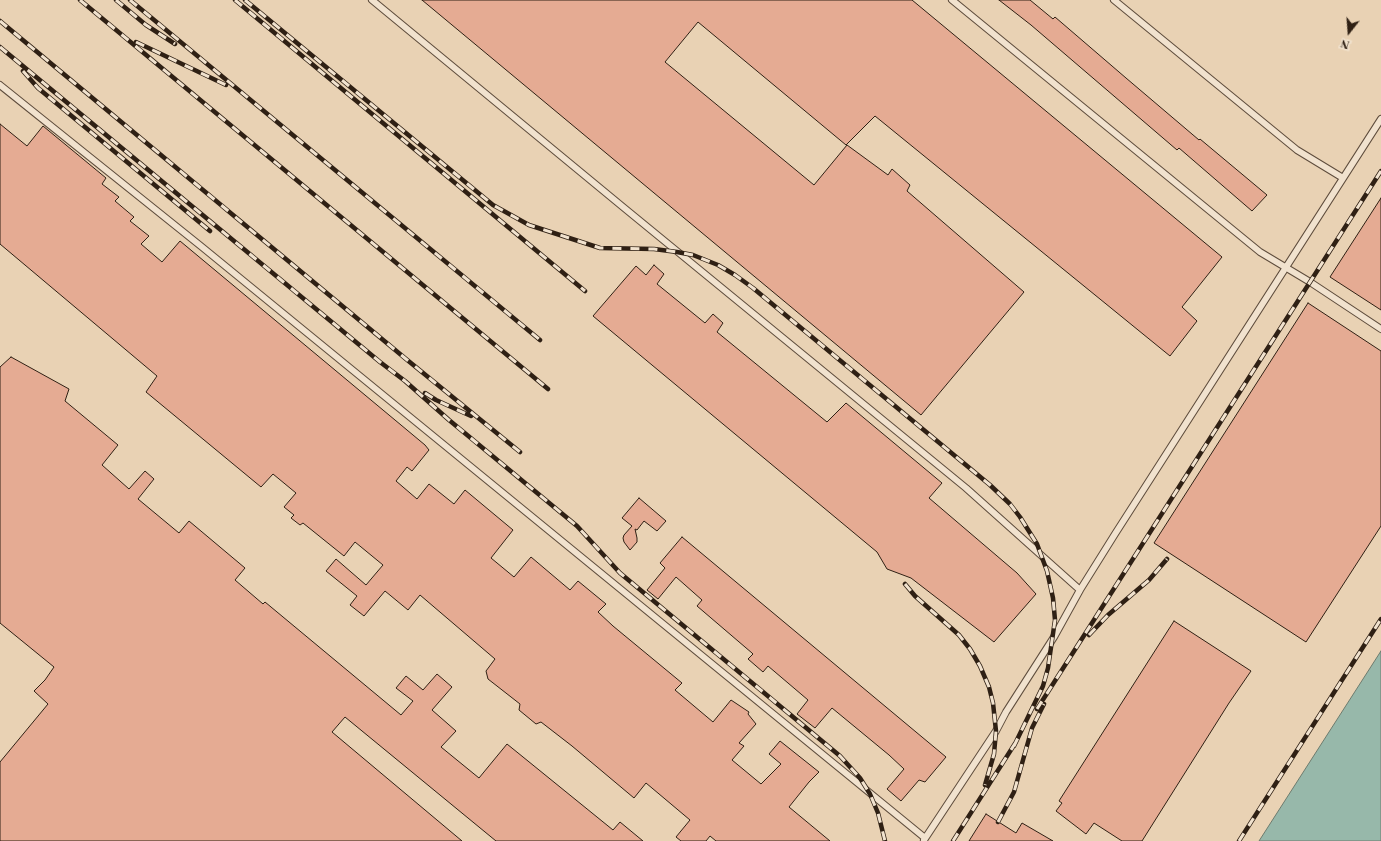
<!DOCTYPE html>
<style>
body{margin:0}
#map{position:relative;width:1381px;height:841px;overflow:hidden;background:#e9d2b4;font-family:"Libre Bodoni",serif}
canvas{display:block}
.north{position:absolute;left:1329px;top:12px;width:40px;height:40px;-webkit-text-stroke:3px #f1e2ce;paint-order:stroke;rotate:197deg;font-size:11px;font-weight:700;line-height:16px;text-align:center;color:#2f2014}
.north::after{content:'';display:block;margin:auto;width:14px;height:18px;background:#2f2014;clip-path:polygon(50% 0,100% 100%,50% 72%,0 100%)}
</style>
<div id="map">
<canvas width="1381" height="841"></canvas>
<div class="north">N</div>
</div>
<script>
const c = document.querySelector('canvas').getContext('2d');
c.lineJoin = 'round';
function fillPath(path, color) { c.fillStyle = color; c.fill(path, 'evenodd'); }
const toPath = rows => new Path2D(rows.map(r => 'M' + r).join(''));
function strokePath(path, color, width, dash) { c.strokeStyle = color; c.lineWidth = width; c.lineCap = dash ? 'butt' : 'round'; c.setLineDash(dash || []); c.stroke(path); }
const water = toPath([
 [1381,651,1381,841,1259,841,1381,651]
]);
fillPath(water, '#97b8aa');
strokePath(water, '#6d7b6e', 1);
const building = toPath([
 [422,0,912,0,1222,257,1182,307,1197,321,1170,356,875,116,846,145,698,22,665,62,814,185,847,145,888,175,892,169,910,185,907,191,1024,292,921,415,422,0],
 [999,0,1030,0,1053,19,1055,17,1126,78,1199,140,1200,139,1267,195,1252,211,1179,148,1177,150,1031,25,999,0],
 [0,124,27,146,43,126,106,178,102,184,119,197,115,201,134,217,130,221,149,236,141,244,162,262,180,241,425,445,429,450,412,471,407,467,396,481,417,499,429,484,454,504,465,490,513,530,491,558,514,577,531,557,570,590,578,581,606,604,598,612,613,626,682,683,675,690,713,722,731,700,749,712,748,714,756,724,739,743,744,746,732,760,761,784,781,764,769,754,780,741,819,772,809,782,789,807,830,841,716,841,710,836,706,841,681,841,676,837,690,820,646,783,634,798,572,746,541,722,536,724,519,710,520,704,488,679,486,671,495,659,420,595,408,610,385,591,364,616,350,605,357,596,326,571,336,559,366,585,383,565,355,542,344,556,303,523,300,525,291,518,294,515,284,507,296,493,273,474,261,487,146,392,157,376,0,244,0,124],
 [1381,198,1381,310,1330,277,1381,198],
 [654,265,664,274,657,284,705,323,713,314,723,323,717,332,827,422,846,403,942,483,929,498,1017,573,1036,594,994,642,911,578,887,569,877,552,593,316,636,266,646,275,654,265],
 [1308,303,1381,351,1381,526,1306,642,1154,543,1308,303],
 [11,357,69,389,65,401,118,445,102,465,129,489,145,471,154,479,138,499,179,533,189,521,245,568,235,580,263,604,265,602,401,715,413,701,396,688,406,676,423,690,437,674,452,687,432,710,456,731,441,747,479,778,507,744,613,830,620,822,643,841,496,841,345,717,332,732,462,841,0,841,0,762,48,704,34,691,45,680,54,667,0,623,0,367,11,357],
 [639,498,666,521,657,531,644,521,637,530,635,529,637,538,637,542,630,550,624,542,623,538,624,535,632,526,622,518,639,498],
 [682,537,946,757,925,782,919,780,901,801,887,789,904,769,889,755,832,708,815,728,797,714,808,700,768,666,763,672,748,659,753,654,752,653,697,606,702,600,676,577,658,599,647,590,665,568,660,563,682,537],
 [1174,621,1251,671,1229,703,1142,841,1122,841,1094,823,1086,834,1056,811,1062,803,1059,801,1174,621],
 [986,814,1016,833,1022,823,1053,841,969,841,986,814]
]);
fillPath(building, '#e5ab93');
strokePath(building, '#2f2014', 1);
const lane = toPath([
 [372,0,623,207,966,488,1080,590],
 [952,0,1260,252,1310,282,1381,329],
 [1114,0,1297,150,1343,178],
 [0,85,202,247,925,838],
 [924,840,996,731,1006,712,1054,637,1080,590,1115,534,1381,119]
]);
strokePath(lane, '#5e4c3c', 8);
strokePath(lane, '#f1e2ce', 6);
const rail = toPath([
 [80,0,548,389],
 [116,0,146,25,175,44],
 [130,0,540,340],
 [235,0,585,291],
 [245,0,493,205,529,225,600,248,654,249,677,252,693,255,718,265,735,275,753,288,990,485,1010,504,1020,517,1037,544,1047,571,1053,598,1055,620,1048,668,1043,686,1014,746],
 [0,21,406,359,520,452],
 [136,42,226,85],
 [0,47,380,362,405,381,449,420,577,526,620,573,840,756,860,778,870,794,878,813,885,841],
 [23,71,38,88,210,231],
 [425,393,436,400,471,416],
 [905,584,915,596,959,635,970,649,980,666,989,687,993,703,996,731,994,754,985,785],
 [1089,635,1108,615,1149,580,1167,559],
 [1037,709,1381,171],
 [998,822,1014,792,1032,728,1044,704],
 [953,841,1016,742],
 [1239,841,1381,619]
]);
strokePath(rail, '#2f2014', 4.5);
strokePath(rail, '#f1e2ce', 3, [9]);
</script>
